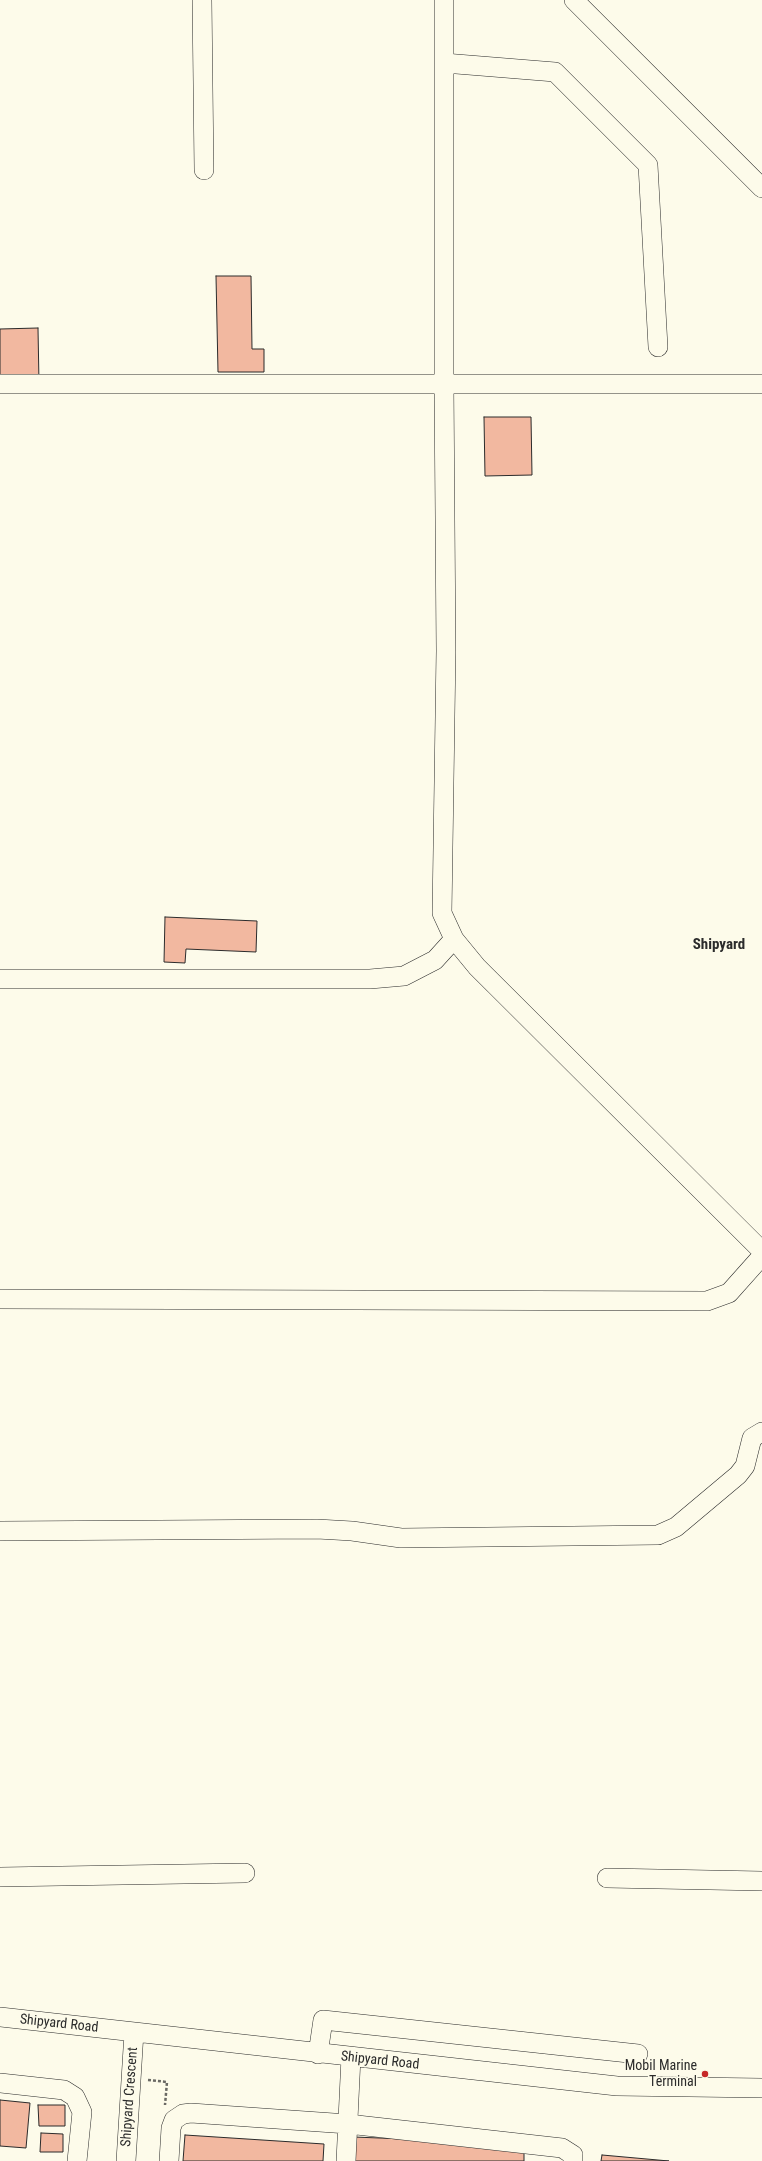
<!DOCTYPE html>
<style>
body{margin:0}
canvas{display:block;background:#fdfbea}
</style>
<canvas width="762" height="2161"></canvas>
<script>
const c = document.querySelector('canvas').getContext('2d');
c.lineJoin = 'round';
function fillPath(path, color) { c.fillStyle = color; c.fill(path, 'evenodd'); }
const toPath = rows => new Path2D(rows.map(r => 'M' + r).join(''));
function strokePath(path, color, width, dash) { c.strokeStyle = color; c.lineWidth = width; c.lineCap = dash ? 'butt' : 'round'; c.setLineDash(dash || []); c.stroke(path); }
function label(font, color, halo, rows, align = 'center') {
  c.font = font + ' "Roboto Condensed",sans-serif'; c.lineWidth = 3; c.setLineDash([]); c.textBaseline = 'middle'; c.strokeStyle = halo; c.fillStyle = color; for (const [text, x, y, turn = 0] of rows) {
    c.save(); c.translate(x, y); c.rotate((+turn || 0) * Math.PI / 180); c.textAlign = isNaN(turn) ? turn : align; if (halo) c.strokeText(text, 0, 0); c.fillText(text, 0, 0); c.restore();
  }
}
const building = toPath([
 [216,276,251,276,252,349,264,349,264,372,218,372,216,276],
 [38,328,39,383,0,383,0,329,38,328],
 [484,417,531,417,532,475,485,476,484,417],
 [165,917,257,921,256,952,186,949,185,963,164,962,165,917],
 [0,2100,30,2103,26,2148,0,2146,0,2100],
 [38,2105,65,2105,65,2126,39,2126,38,2105],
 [41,2133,63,2134,63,2152,40,2152,41,2133],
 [185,2135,324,2144,323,2161,183,2161,185,2135],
 [354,2137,481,2142,524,2149,524,2161,353,2161,354,2137],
 [602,2155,669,2161,601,2161,602,2155]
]);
fillPath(building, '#f2b8a0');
strokePath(building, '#2b2b2b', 1);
const minor = toPath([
 [202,0,204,170],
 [444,0,444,385,446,651,442,913,454,939,477,967,762,1251],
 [574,0,762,188],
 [444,63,555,72,648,165,658,347],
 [0,384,762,384],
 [0,979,370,979,404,976,435,960,454,939],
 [0,1299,707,1301,729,1293,762,1256],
 [0,1531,317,1529,352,1531,401,1538,658,1535,676,1527,738,1475,745,1466,752,1438,762,1432],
 [0,1877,245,1873],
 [607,1878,762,1881],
 [0,2017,617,2086,762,2088],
 [318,2054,323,2020,638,2054],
 [0,2083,64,2090,75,2097,82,2112,77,2161],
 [126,2161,134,2032],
 [169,2161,171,2128,174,2120,183,2114,191,2113,348,2124,562,2148,573,2155,573,2161],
 [346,2161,351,2057]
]);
strokePath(minor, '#2b2b2b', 20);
strokePath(toPath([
 [148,2080,167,2082,165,2105]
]), '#6a6964', 2.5, [3, 2]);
strokePath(minor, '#fdfbea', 19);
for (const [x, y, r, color] of [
 [705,2074,4,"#c62828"]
]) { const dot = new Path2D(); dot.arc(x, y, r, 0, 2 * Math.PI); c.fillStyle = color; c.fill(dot); strokePath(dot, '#fdfbea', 1.5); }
label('14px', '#2b2b2b', '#fdfbea', [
 ["Shipyard Road",59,2024,6],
 ["Shipyard Road",380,2061,6],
 ["Shipyard Crescent",130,2097,-86]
]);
label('14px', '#2b2b2b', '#fdfbea', [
 ["Mobil Marine",697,2066],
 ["Terminal",697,2082]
], 'right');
label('bold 15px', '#2b2b2b', '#fdfbea', [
 ["Shipyard",719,945]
]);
</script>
